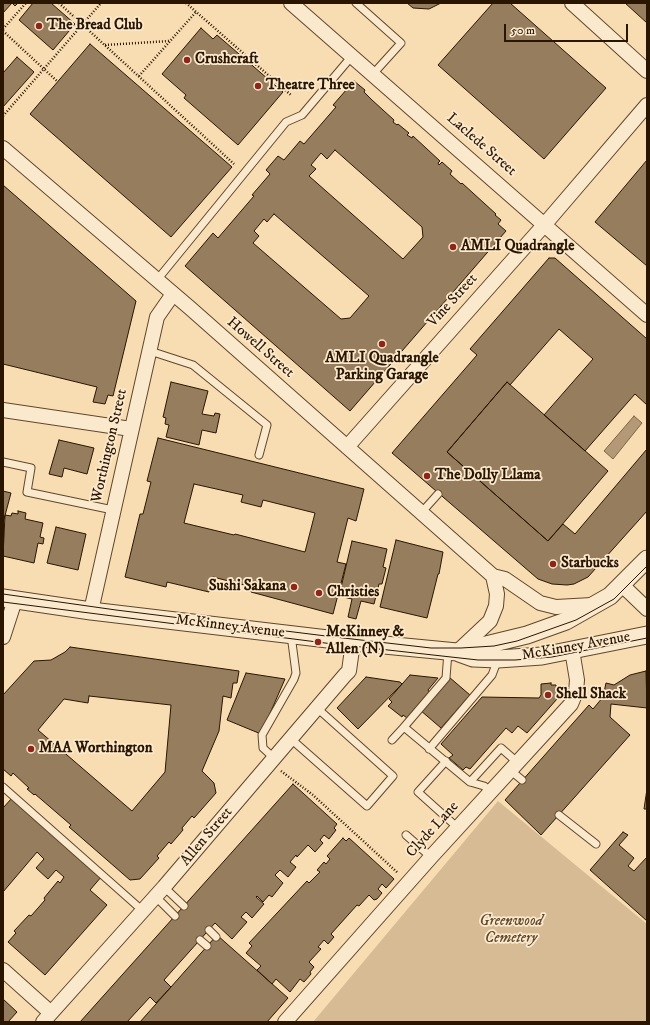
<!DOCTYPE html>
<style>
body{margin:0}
#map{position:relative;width:650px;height:1025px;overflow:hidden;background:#f9ddb2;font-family:"IM FELL DW Pica",serif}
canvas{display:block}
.frame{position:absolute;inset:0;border:4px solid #2a1500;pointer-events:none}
.scale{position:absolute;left:504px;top:24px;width:124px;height:18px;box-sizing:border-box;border:2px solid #2a1500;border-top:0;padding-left:5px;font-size:12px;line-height:14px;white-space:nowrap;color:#2a1500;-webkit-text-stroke:3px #fbe9cd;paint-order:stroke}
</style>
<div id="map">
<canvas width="650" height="1025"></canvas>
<div class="frame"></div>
<div class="scale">50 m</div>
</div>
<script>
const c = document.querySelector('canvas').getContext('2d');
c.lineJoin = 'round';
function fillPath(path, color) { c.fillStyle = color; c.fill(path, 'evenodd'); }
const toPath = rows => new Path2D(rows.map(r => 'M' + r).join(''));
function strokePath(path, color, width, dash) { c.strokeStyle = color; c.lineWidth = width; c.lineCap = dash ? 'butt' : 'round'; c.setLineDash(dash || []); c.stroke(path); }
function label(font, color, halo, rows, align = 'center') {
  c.font = font + ' "IM FELL DW Pica",serif'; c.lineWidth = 3.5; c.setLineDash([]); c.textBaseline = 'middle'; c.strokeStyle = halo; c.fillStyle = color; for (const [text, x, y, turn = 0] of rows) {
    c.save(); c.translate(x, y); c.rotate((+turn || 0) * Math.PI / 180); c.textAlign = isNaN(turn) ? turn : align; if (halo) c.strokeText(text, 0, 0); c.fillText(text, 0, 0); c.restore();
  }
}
fillPath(toPath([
 [498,801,647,924,647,1022,313,1022]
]), '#d6bb94');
const water = toPath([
 [634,416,642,423,613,459,604,451,634,416]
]);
fillPath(water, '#b39975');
strokePath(water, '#7c6446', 1);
const building = toPath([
 [3,3,18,3,15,6,12,3,3,13,3,3],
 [33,3,51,3,75,24,53,50,19,20,33,3],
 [407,3,441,3,429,9,413,8,407,3],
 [493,3,510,3,606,88,544,159,438,65,493,3],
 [625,3,647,3,647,23,625,3],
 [201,28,213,39,217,35,283,92,238,145,184,98,186,95,162,74,201,28],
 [90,44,232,167,171,237,30,114,90,44],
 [17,57,34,72,3,107,3,73,17,57],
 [354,81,365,90,364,92,372,100,394,120,393,122,397,125,398,124,409,133,407,135,412,138,413,136,440,161,438,163,439,165,442,162,452,171,450,174,461,184,462,183,496,214,495,215,501,220,498,224,506,231,350,411,185,266,213,233,218,238,254,196,252,195,270,174,266,170,278,156,284,160,300,141,304,144,336,107,333,105,354,81],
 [335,150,422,227,423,237,403,259,309,176,316,169,311,165,321,153,327,159,335,150],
 [274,214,369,296,350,318,341,319,253,243,259,236,254,231,264,219,267,222,274,214],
 [647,160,647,266,595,222,647,160],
 [3,185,136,301,113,396,108,395,105,404,93,402,97,387,3,364,3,185],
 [549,258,555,258,647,339,647,405,635,394,585,451,544,415,593,359,559,329,510,385,507,382,447,452,548,541,563,524,575,534,647,449,647,511,588,577,574,584,567,585,552,584,538,579,392,453,477,355,470,349,549,258],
 [171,382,208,391,202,414,214,416,215,413,220,414,216,433,202,430,199,445,166,437,169,425,165,424,166,418,163,417,171,382],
 [507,382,608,471,548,541,447,452,507,382],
 [158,438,364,489,356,521,348,518,337,562,346,564,333,614,251,592,252,587,213,577,209,592,167,582,166,587,125,577,140,514,143,514,151,482,147,481,158,438],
 [194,484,243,495,241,502,261,507,263,500,315,513,305,552,235,534,234,535,184,523,194,484],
 [59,440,94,448,87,474,64,468,62,477,49,474,59,440],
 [3,491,11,493,3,523,3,491],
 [18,511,26,513,25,519,43,523,40,537,44,538,43,544,38,543,34,563,3,556,5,515,11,516,12,513,18,514,18,511],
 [56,527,86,534,78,570,47,563,56,527],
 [396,540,443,552,439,574,438,574,427,618,380,607,396,540],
 [352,541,387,549,383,567,386,568,382,584,379,584,374,604,361,601,356,619,348,617,352,599,339,596,352,541],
 [70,647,239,671,237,683,233,683,231,698,223,696,219,731,202,771,214,783,216,793,194,818,192,816,182,828,183,830,171,844,169,842,157,856,159,858,140,879,130,880,76,833,69,827,71,825,35,794,34,795,27,789,29,788,13,773,11,776,3,769,3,695,34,661,51,660,65,652,70,647],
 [89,696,171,705,165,772,132,811,38,730,64,699,88,703,89,696],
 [646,671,647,708,611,704,610,717,630,735,541,835,505,800,589,705,593,709,603,697,606,683,614,685,630,675,646,671],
 [246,673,285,679,261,734,227,720,246,673],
 [410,675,438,678,428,690,429,692,407,718,403,715,402,717,388,706,392,702,389,699,410,675],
 [366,677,400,682,402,684,358,729,337,708,366,677],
 [449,677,470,695,441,728,420,710,449,677],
 [551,683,551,685,556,685,557,699,527,733,518,726,512,733,506,728,470,769,466,767,463,770,449,758,453,755,441,744,482,697,539,698,541,695,541,684,551,683],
 [293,784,337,824,334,828,336,830,329,839,324,835,320,840,323,843,315,852,308,845,297,857,296,855,290,862,296,867,288,877,280,870,275,875,283,883,272,897,269,895,263,902,257,896,256,897,264,904,252,918,246,912,241,917,247,922,232,939,215,923,164,980,171,987,156,1003,150,997,127,1022,80,1022,293,784],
 [647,789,647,809,644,809,647,789],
 [12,798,102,876,90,890,107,905,45,975,8,942,16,933,14,931,29,915,31,916,45,900,44,898,58,881,60,883,64,877,56,870,48,879,36,868,44,859,37,852,3,892,3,808,12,798],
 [623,832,628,835,619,845,634,858,628,866,634,871,647,857,647,921,590,870,623,832],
 [343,838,346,841,349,838,394,879,386,888,382,884,378,889,382,893,377,899,374,900,369,895,359,906,357,905,331,934,334,937,328,944,324,940,318,947,321,949,309,962,314,967,310,972,311,974,304,982,300,979,290,992,276,979,272,984,257,970,261,966,246,953,252,946,249,943,307,881,309,883,320,872,317,870,324,862,326,864,330,859,327,856,343,838],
 [217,935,288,998,267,1022,140,1022,217,935],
 [3,999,17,1012,8,1022,3,1022,3,999]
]);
fillPath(building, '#967d5d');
strokePath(building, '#2a1500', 1);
const service = toPath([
 [356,3,401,43,373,74],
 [157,280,286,122,302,115,352,56],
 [150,351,193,365,267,425,259,455],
 [3,462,31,468,27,492,113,510],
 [421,513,438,494],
 [404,727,446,678,448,652],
 [291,739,367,806,393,776,317,708],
 [392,740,404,727,470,782,484,786,491,792],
 [429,749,492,675,498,659],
 [274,758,263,748,262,735,294,679,296,673,291,635],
 [446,761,418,792,458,828],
 [510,770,522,780],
 [470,782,501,748,517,762],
 [3,787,143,911],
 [559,815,596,844],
 [406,835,431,857],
 [164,887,184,906],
 [156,897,175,916],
 [209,930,216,937],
 [200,940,207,946]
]);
const minor = toPath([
 [291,3,647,315],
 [572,3,647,71],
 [3,148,190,308,493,576,505,579,540,603,556,607,592,605],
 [3,410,131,429],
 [347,447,545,224,647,105],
 [622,585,647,609],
 [91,611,157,317,173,294],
 [3,637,15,600],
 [457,652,490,621,496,606,497,594,493,576],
 [3,970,51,1013],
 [43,1022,164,887,345,675,349,671,353,642],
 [285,1022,431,857,571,704,576,692,577,680,572,650]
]);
const tertiary = toPath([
 [3,598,91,611,353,642,457,652,527,635,566,621,610,596,647,559],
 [459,653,473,658,498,659,542,656,647,635]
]);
strokePath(service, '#5e472c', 9);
strokePath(minor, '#5e472c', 16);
strokePath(tertiary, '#5e472c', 19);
strokePath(toPath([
 [59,3,234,164],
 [186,3,292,96],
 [3,29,26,3],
 [3,31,58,82],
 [105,45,169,41],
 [139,76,196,12],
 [3,116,101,3],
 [281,771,313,795,398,873]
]), '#2a1500', 2.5, [1, 2]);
strokePath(service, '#fbe9cd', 7);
strokePath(minor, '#fbe9cd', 14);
strokePath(tertiary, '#fbe9cd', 17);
strokePath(toPath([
 [3,594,116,610,326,636,431,648,461,648,494,646,517,641,576,620,614,599,647,566],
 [3,602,325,643,478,660,515,660,552,657,647,638]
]), '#2a1500', 1);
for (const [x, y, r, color] of [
 [39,26,4,"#8f2418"],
 [187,60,4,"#8f2418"],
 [258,86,4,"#8f2418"],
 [453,247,4,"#8f2418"],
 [382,344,4,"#8f2418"],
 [427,476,4,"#8f2418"],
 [553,564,4,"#8f2418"],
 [294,587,4,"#8f2418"],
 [319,593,4,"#8f2418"],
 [318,642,4,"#8f2418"],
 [548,695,4,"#8f2418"],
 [31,749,4,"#8f2418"]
]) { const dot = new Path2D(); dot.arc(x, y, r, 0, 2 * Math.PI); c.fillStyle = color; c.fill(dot); strokePath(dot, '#fbe9cd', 1.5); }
label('bold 15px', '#2a1500', '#fbe9cd', [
 ["The Bread Club",47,26],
 ["Crushcraft",195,60],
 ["Theatre Three",266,86],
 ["AMLI Quadrangle",461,247],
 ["AMLI Quadrangle",382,359,"center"],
 ["Parking Garage",382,376,"center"],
 ["The Dolly Llama",435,476],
 ["Starbucks",561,564],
 ["Sushi Sakana",286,587,"right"],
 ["Christies",327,593],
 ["McKinney &",326,633],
 ["Allen (N)",326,650],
 ["Shell Shack",556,695],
 ["MAA Worthington",39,749]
], 'left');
label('15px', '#2a1500', '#fbe9cd', [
 ["Laclede Street",481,145,41],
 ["Vine Street",453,301,-48],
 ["Howell Street",260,348,41],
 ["Worthington Street",110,446,-77],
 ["McKinney Avenue",230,627,7],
 ["McKinney Avenue",576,647,-10],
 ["Clyde Lane",433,830,-48],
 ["Allen Street",207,837,-50]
]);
label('italic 15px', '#5e472c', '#fbe9cd', [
 ["Greenwood",511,922],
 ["Cemetery",511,939]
]);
</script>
